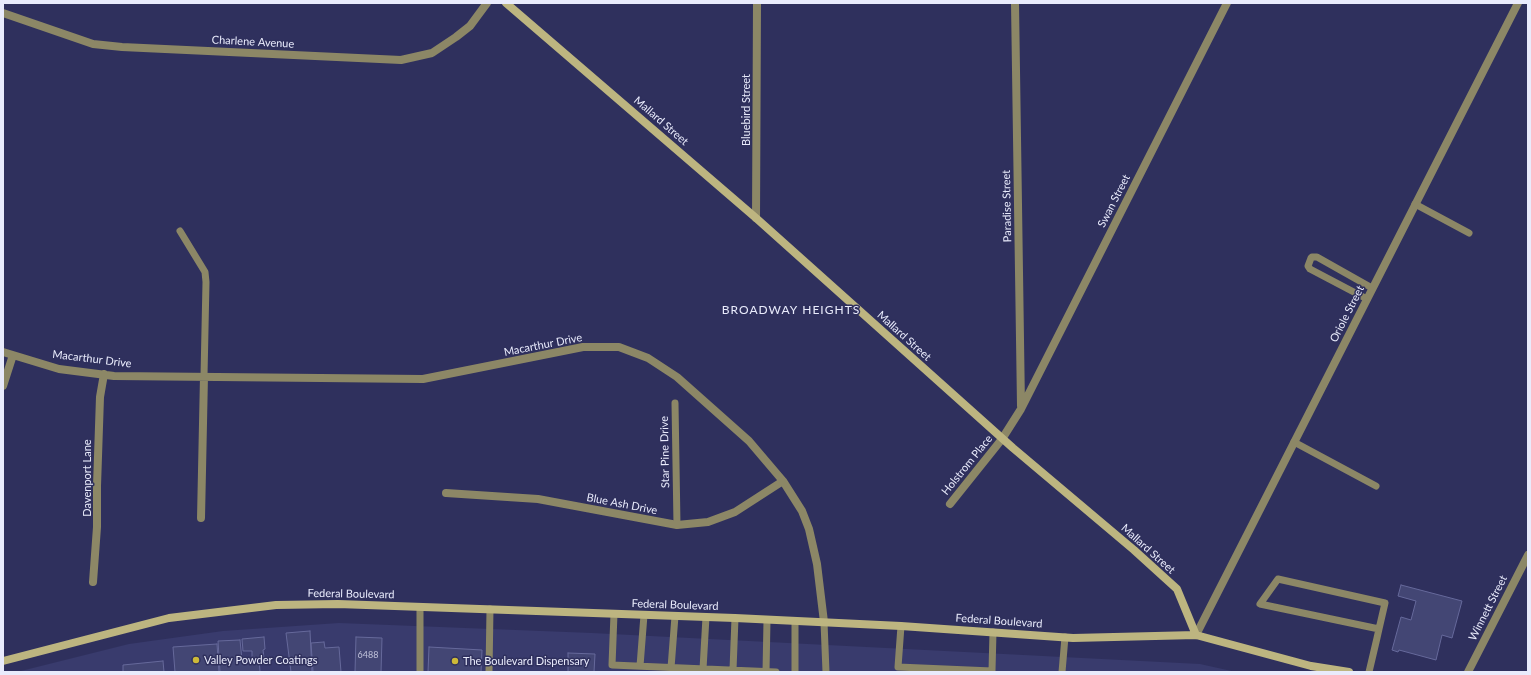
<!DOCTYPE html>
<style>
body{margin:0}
#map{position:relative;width:1531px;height:675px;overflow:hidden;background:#2f305d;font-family:Lato,sans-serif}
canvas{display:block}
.frame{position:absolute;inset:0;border:4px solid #e9ebfc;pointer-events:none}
</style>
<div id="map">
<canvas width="1531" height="675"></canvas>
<div class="frame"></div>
</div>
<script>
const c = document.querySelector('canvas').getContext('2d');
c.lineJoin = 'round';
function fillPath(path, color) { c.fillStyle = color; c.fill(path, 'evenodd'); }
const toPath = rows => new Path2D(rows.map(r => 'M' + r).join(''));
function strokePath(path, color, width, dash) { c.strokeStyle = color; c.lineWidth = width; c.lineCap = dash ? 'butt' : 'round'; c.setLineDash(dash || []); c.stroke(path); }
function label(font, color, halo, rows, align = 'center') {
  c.font = font + ' Lato,sans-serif'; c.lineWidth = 3; c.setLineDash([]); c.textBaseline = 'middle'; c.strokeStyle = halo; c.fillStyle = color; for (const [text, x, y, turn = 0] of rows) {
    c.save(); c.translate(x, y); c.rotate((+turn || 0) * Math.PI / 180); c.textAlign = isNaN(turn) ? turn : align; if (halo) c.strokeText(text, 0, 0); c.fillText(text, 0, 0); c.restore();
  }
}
fillPath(toPath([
 [339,623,592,633,1200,664,1236,672,17,672,129,644,223,631]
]), '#393b6d');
const building = toPath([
 [1401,585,1462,601,1452,638,1442,635,1436,660,1399,650,1398,652,1392,650,1401,617,1411,620,1416,601,1398,596,1401,585],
 [310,631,312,672,291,672,286,633,310,631],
 [264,637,265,649,263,650,264,658,252,658,252,651,243,651,242,639,264,637],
 [356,637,382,638,381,672,355,672,356,637],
 [240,640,242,660,259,658,260,672,220,672,218,641,240,640],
 [324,642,325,648,339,647,341,672,313,672,311,643,324,642],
 [217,644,219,672,175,672,173,647,217,644],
 [429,647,482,650,481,672,428,672,429,647],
 [568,653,595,654,594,672,568,672,568,653],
 [163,661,164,672,123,672,123,665,163,661]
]);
fillPath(building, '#434674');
strokePath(building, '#66699b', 1);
strokePath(toPath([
 [1415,204,1469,233],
 [180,231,205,272,206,282,204,376],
 [1367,299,1310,269,1308,266,1311,258,1312,257,1317,257,1372,288],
 [675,403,677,525],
 [1294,442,1376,486],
 [614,614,612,665,776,672],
 [824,622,826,672],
 [901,626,898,667,992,671,993,632],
 [640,666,644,615],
 [671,668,675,616],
 [703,669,706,617],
 [733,670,735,618],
 [420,672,420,607],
 [489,672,490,609],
 [766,672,767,620],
 [795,672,795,621],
 [1062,672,1065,637],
 [1369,672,1377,638,1379,629,1385,603,1278,579,1260,604,1379,629]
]), '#8c8766', 7);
strokePath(toPath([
 [1015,3,1021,406],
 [3,13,93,44,122,47,401,60,432,53,456,37,470,26,487,3],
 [756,218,757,3],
 [3,352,59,369,114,376,423,379,583,347,619,347,648,358,677,377,749,441,783,481,802,511,809,529,817,564,824,622],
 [3,386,13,355],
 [446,493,538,499,677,525,708,522,735,512,783,481],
 [950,504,1002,439,1021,409,1227,3],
 [201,518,204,376],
 [93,582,97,527,97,486,100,397,104,374],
 [1196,635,1518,3],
 [1468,672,1528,555]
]), '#8c8766', 8);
strokePath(toPath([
 [506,3,756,218,1013,448,1134,550,1177,589,1196,635],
 [3,661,169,618,276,605,338,604,735,618,901,626,1073,638,1196,635,1311,666,1349,672]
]), '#bdb580', 8);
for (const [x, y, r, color] of [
 [196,660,4,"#cdb938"],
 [455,661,4,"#cdb938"]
]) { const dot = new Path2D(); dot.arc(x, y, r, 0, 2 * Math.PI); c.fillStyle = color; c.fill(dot); strokePath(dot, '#2f305d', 1.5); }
label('9px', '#c0c2da', null, [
 ["6488",368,655]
]);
label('11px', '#e9ebfc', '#2f305d', [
 ["Charlene Avenue",253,42,3],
 ["Bluebird Street",746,110,-90],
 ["Mallard Street",661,121,41],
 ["Swan Street",1114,201,-63],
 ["Paradise Street",1007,206,-91],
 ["Oriole Street",1347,314,-63],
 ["Mallard Street",904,336,42],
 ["Macarthur Drive",543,345,-11],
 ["Macarthur Drive",92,359,7],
 ["Star Pine Drive",665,452,-91],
 ["Holstrom Place",967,465,-51],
 ["Davenport Lane",87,478,-90],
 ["Blue Ash Drive",622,504,11],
 ["Mallard Street",1148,549,42],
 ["Federal Boulevard",351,594,1],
 ["Federal Boulevard",675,605,2],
 ["Winnett Street",1488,608,-63],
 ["Federal Boulevard",999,621,4]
]);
label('11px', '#e9ebfc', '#2f305d', [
 ["Valley Powder Coatings",204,660],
 ["The Boulevard Dispensary",463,661]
], 'left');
c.letterSpacing = '1px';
label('12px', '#e9ebfc', '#2f305d', [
 ["BROADWAY HEIGHTS",791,310]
]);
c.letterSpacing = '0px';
</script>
